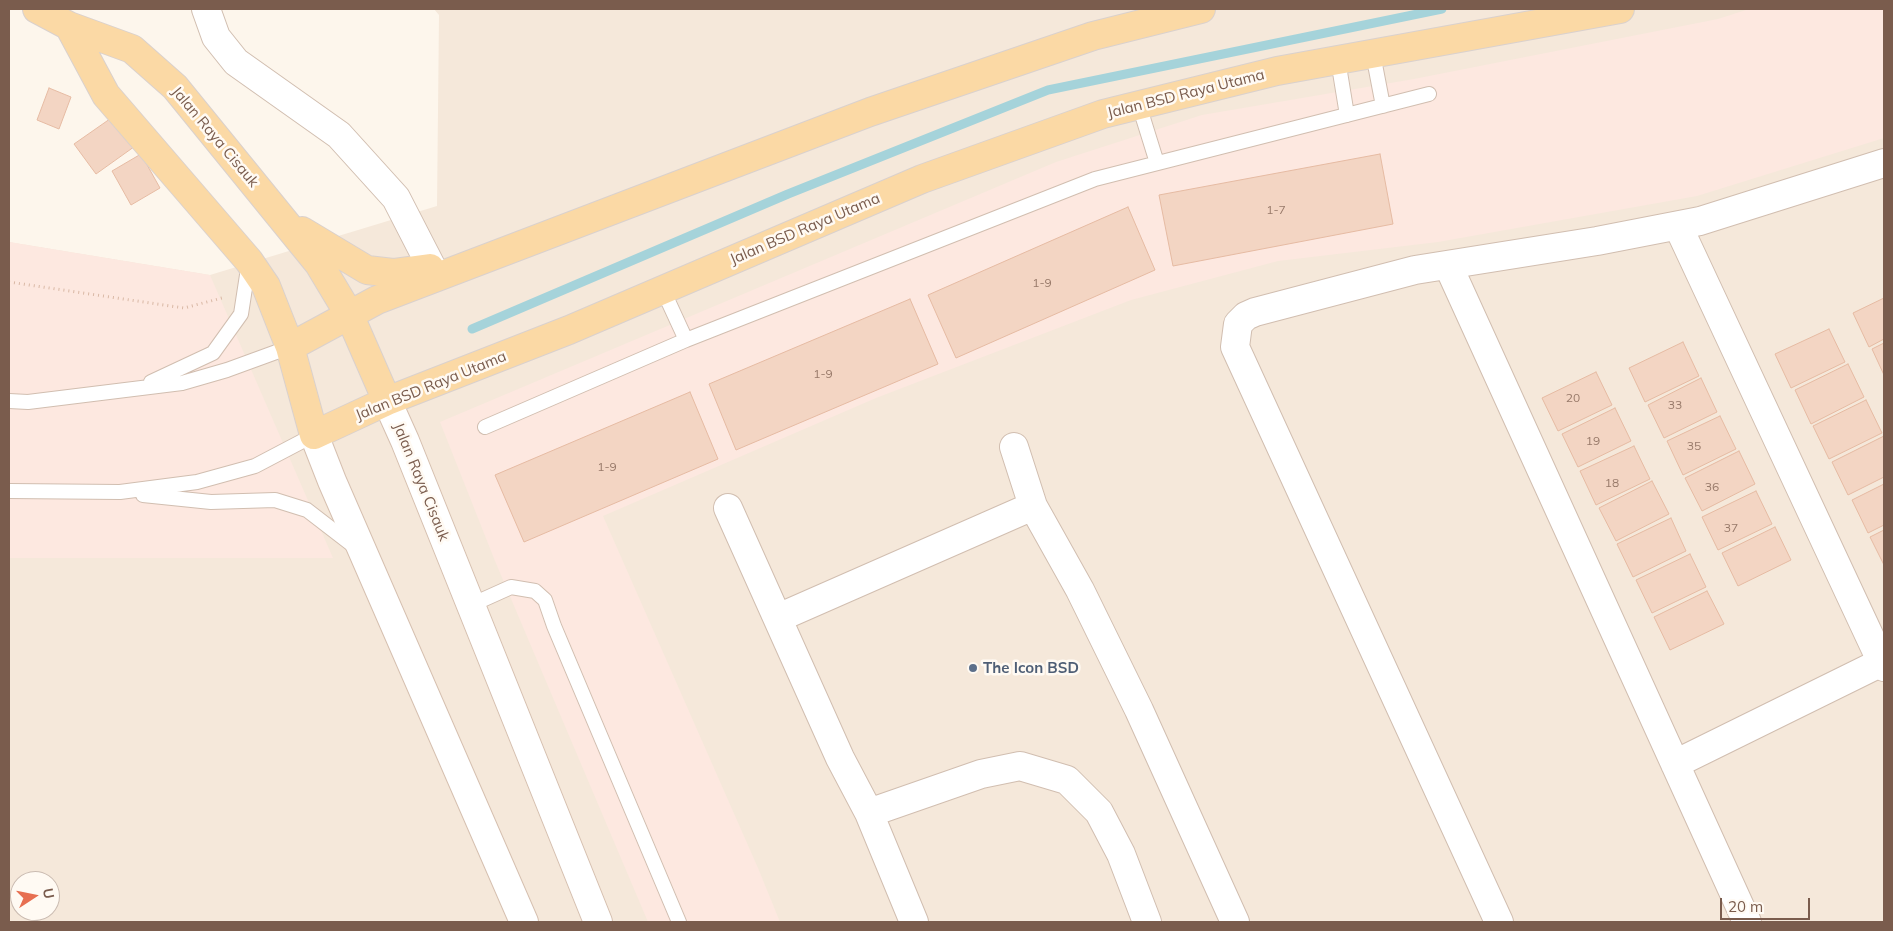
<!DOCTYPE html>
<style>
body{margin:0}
#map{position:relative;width:1893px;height:931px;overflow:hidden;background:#fdf6ec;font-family:Mulish,sans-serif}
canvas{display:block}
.frame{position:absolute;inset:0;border:10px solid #7a5c4d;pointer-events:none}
.north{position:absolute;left:10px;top:871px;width:50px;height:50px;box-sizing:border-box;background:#fffaf3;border:1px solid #cabbb1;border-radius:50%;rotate:79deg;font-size:14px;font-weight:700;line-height:20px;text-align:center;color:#7a5c4d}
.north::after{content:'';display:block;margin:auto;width:18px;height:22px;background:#e76f51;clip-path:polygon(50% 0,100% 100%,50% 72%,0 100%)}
.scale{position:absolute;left:1720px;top:898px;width:90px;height:22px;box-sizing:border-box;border:2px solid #7a5c4d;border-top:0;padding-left:6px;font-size:15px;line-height:18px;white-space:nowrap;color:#7a5c4d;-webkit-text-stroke:4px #fffaf3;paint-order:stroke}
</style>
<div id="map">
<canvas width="1893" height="931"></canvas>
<div class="frame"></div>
<div class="north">U</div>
<div class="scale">20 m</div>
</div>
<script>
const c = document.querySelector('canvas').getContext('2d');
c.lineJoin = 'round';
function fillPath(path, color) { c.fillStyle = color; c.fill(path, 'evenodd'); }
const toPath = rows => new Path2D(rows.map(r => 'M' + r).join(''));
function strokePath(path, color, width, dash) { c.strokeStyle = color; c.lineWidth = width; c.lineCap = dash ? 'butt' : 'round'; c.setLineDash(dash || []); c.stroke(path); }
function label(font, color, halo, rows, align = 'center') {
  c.font = font + ' Mulish,sans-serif'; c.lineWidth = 5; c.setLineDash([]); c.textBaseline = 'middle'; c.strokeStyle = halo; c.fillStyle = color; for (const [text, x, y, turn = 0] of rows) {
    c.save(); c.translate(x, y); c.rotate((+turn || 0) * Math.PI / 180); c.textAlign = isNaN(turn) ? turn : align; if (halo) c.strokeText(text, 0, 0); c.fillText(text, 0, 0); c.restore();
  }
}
fillPath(toPath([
 [434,9,1884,9,1884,922,9,922,9,242,210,275,437,206,439,15],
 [20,881,50,881,50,911,20,911]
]), '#f5e8da');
fillPath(toPath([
 [1749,9,1884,9,1884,138,1697,196,1438,242,1278,261,1131,300,876,398,603,516,758,868,780,922,648,922,495,561,440,422,1056,162,1202,115,1414,79,1718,19],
 [9,242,210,275,333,558,9,558]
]), '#fde8e0');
strokePath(toPath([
 [472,329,788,194,1048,90,1442,9]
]), '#a5d3da', 9);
const building = toPath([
 [49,88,71,97,59,129,37,120,49,88],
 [117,114,138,144,96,174,74,144,117,114],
 [141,154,160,188,131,205,112,171,141,154],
 [1380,154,1393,224,1173,266,1159,195,1380,154],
 [1128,207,1155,270,956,358,928,295,1128,207],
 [1884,298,1884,339,1869,347,1853,313,1884,298],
 [910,299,938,364,736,450,709,384,910,299],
 [1829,329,1845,362,1791,388,1775,354,1829,329],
 [1683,342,1699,376,1645,402,1629,368,1683,342],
 [1884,343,1884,375,1872,349,1884,343],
 [1848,364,1864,397,1811,424,1795,390,1848,364],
 [1596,372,1612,405,1558,431,1542,398,1596,372],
 [1701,378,1717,412,1664,438,1648,405,1701,378],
 [690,392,718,459,524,542,495,475,690,392],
 [1866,400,1882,433,1829,459,1813,426,1866,400],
 [1615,408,1631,441,1578,467,1562,434,1615,408],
 [1720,416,1736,449,1683,475,1667,441,1720,416],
 [1884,436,1884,477,1848,495,1832,462,1884,436],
 [1634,446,1650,479,1596,505,1580,471,1634,446],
 [1739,451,1755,484,1702,511,1685,478,1739,451],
 [1652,481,1669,514,1616,541,1599,508,1652,481],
 [1884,484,1884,525,1868,533,1852,500,1884,484],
 [1756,491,1772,524,1718,550,1702,517,1756,491],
 [1671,518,1686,551,1633,577,1617,544,1671,518],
 [1775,527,1791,560,1738,586,1722,553,1775,527],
 [1884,530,1884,565,1870,537,1884,530],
 [1690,554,1706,587,1652,613,1636,580,1690,554],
 [1707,591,1724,624,1670,650,1654,617,1707,591]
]);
fillPath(building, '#f3d5c3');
strokePath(building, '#e6bba3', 1);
const lane = toPath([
 [1373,54,1383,106],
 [1338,60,1347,115],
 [1139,105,1157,163],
 [686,340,1095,179,1429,94],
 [151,382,213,353,241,314,249,262],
 [9,401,28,402,182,383,227,370,290,347],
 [485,427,686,340,663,290],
 [9,491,120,492,197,482,255,466,314,435],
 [143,495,211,502,275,500,307,510,355,547],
 [471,605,511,587,535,591,545,600,554,626,679,922]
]);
const street = toPath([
 [206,9,216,37,236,62,339,135,396,198,432,268],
 [1678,226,1884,667],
 [1448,265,1747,922],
 [1014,447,1033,506,1080,590,1139,710,1235,922],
 [728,508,840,758,869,813,914,922],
 [778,618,1033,506],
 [1675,764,1882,662],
 [869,813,981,774,1020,766,1067,780,1099,812,1121,854,1147,922],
 [1499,922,1235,347,1238,324,1246,316,1255,312,1415,270,1597,241,1700,221,1884,163]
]);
const secondary = toPath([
 [387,401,405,441,598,922],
 [314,435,332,481,524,922]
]);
const primary = toPath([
 [37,9,69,26,132,49,175,87,319,264,349,314,387,401],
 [69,26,106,95,249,261,266,286,290,347,314,435,387,401,569,330,922,179,1103,114,1277,71,1620,9],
 [302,231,367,270,393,273,430,268],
 [290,347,377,300,870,112,1093,36,1201,9]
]);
strokePath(lane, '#d1beb0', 16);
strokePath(street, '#d1beb0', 30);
strokePath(secondary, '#d6c0b0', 30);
strokePath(primary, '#dad1cd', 30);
strokePath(toPath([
 [9,282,184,308,222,298]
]), '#d9b8a5', 3, [1, 4]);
strokePath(lane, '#fff', 14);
strokePath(street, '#fff', 28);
strokePath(secondary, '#fff', 28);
strokePath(primary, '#fbd9a5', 28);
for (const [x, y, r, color] of [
 [973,668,5,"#5c6f8a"]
]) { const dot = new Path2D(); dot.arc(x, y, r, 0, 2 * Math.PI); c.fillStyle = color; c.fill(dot); strokePath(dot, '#fffaf3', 2); }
label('12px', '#987a6a', null, [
 ["1-7",1276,210],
 ["1-9",1042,283],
 ["1-9",823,374],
 ["20",1573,398],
 ["33",1675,405],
 ["19",1593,441],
 ["35",1694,446],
 ["1-9",607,467],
 ["18",1612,483],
 ["36",1712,487],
 ["37",1731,528]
]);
label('15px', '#7a5c4d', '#fffaf3', [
 ["Jalan BSD Raya Utama",1186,94,-14],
 ["Jalan Raya Cisauk",215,137,50],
 ["Jalan BSD Raya Utama",805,229,-23],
 ["Jalan BSD Raya Utama",431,386,-22],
 ["Jalan Raya Cisauk",421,482,68]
]);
label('bold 15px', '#4e5e75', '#fffaf3', [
 ["The Icon BSD",983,668]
], 'left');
</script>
